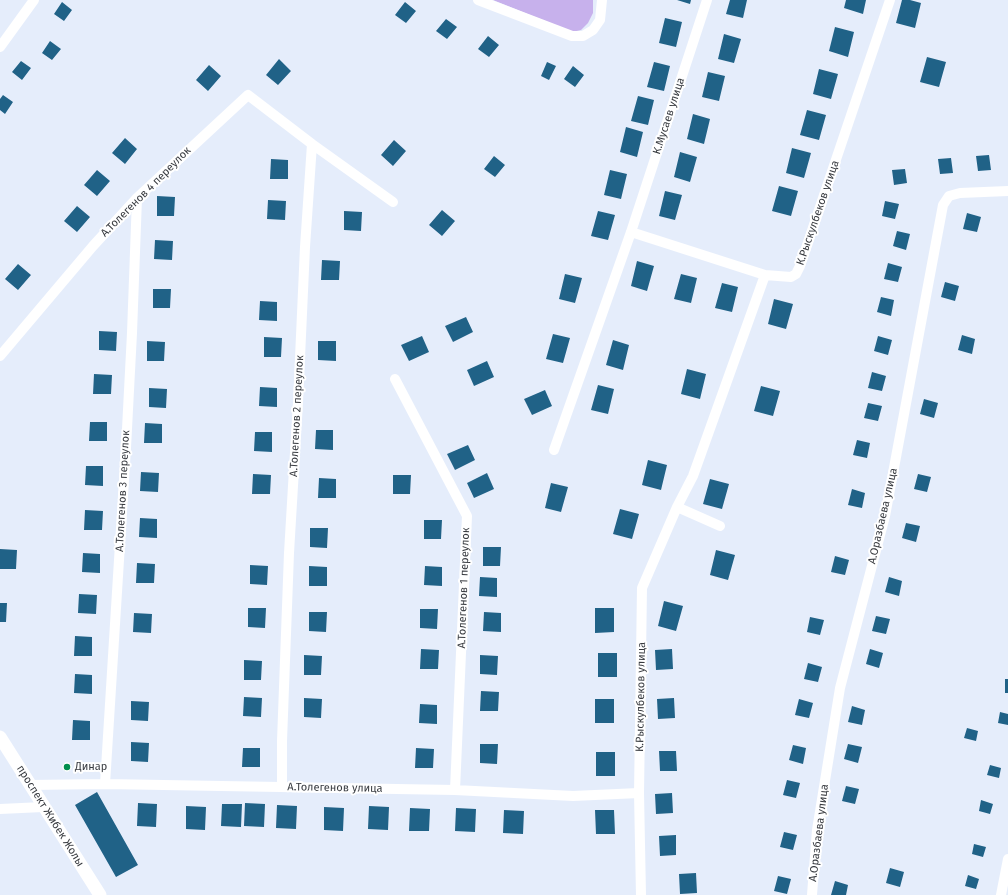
<!DOCTYPE html>
<meta charset="utf-8">
<style>
body{margin:0}
canvas{display:block;background:#e5edfb}
</style>
<canvas width="1008" height="895"></canvas>
<script>
const c = document.querySelector('canvas').getContext('2d');
c.lineJoin = 'round';
function fillPath(path, color) { c.fillStyle = color; c.fill(path, 'evenodd'); }
const toPath = rows => new Path2D(rows.map(r => 'M' + r).join(''));
function strokePath(path, color, width, dash) { c.strokeStyle = color; c.lineWidth = width; c.lineCap = dash ? 'butt' : 'round'; c.setLineDash(dash || []); c.stroke(path); }
function label(font, color, halo, rows, align = 'center') {
  c.font = font + ' "Fira Sans",sans-serif'; c.lineWidth = 4; c.setLineDash([]); c.textBaseline = 'middle'; c.strokeStyle = halo; c.fillStyle = color; for (const [text, x, y, turn = 0] of rows) {
    c.save(); c.translate(x, y); c.rotate((+turn || 0) * Math.PI / 180); c.textAlign = isNaN(turn) ? turn : align; if (halo) c.strokeText(text, 0, 0); c.fillText(text, 0, 0); c.restore();
  }
}
fillPath(toPath([
 [493,0,593,0,593,13,588,23,581,30,572,32]
]), '#c7b1ec');
fillPath(toPath([
 [677,0,691,0,690,4],
 [730,0,747,0,743,18,726,14],
 [846,0,866,0,863,14,844,8],
 [902,0,910,0,921,3,915,28,896,23],
 [62,2,72,10,64,21,54,14],
 [405,2,416,11,406,23,395,15],
 [665,18,682,22,676,47,659,43],
 [446,19,457,27,447,39,436,31],
 [835,27,854,32,848,57,829,51],
 [724,34,741,39,734,63,718,59],
 [488,36,499,45,489,57,478,49],
 [50,41,61,49,52,60,42,53],
 [927,57,946,62,939,87,920,82],
 [279,59,291,71,278,85,266,75],
 [21,61,31,68,22,80,12,72],
 [547,62,556,66,549,80,541,76],
 [654,62,670,66,664,91,647,87],
 [209,65,221,76,208,91,196,80],
 [573,66,584,75,575,87,564,79],
 [819,69,838,74,831,99,813,94],
 [708,72,725,76,719,101,702,97],
 [3,95,13,102,5,114,0,110,0,99],
 [638,96,654,100,648,125,631,121],
 [807,110,826,115,819,140,800,135],
 [693,114,710,119,704,144,687,139],
 [626,127,643,132,637,157,620,152],
 [125,138,137,149,125,164,112,153],
 [394,140,406,151,393,166,381,155],
 [792,148,811,153,804,178,786,173],
 [680,152,697,157,690,182,674,177],
 [989,155,991,170,978,171,976,156],
 [494,156,505,165,495,177,484,169],
 [951,158,953,173,940,174,938,159],
 [271,159,288,160,288,179,270,179],
 [905,169,907,183,894,185,892,170],
 [97,170,110,181,97,196,84,185],
 [610,170,627,174,621,199,604,195],
 [779,186,798,191,791,216,772,211],
 [665,191,682,195,675,220,659,216],
 [157,196,175,197,174,216,157,216],
 [268,200,286,201,285,220,267,219],
 [885,201,899,204,895,219,882,216],
 [77,206,90,217,77,232,64,221],
 [442,210,455,221,442,236,429,225],
 [344,211,362,212,361,231,344,230],
 [598,211,615,215,608,240,591,236],
 [967,213,981,217,977,232,963,229],
 [897,231,910,234,906,250,893,246],
 [155,240,173,241,172,260,154,259],
 [322,260,340,261,339,280,321,280],
 [637,261,654,266,647,291,631,286],
 [888,263,902,267,898,282,884,279],
 [18,264,31,275,18,290,5,279],
 [565,274,582,278,575,303,559,299],
 [681,274,697,278,691,303,674,299],
 [945,282,959,286,955,301,941,297],
 [722,283,738,287,732,312,715,308],
 [153,289,171,289,170,308,153,308],
 [881,297,894,300,891,316,877,312],
 [774,299,793,304,786,329,768,324],
 [260,301,277,302,277,321,259,320],
 [466,317,473,332,453,342,445,326],
 [99,331,117,332,116,351,99,350],
 [553,334,570,338,563,363,546,359],
 [962,335,975,339,972,354,958,350],
 [422,336,429,352,409,361,401,345],
 [878,336,892,340,888,355,874,351],
 [264,337,282,338,281,357,264,357],
 [613,340,629,345,623,370,606,365],
 [147,341,165,342,164,361,147,361],
 [318,341,336,341,336,361,318,360],
 [487,361,494,377,474,386,467,370],
 [687,369,706,374,700,399,681,394],
 [872,372,886,376,882,391,868,388],
 [94,374,112,375,111,394,93,394],
 [598,385,614,389,608,414,591,410],
 [761,386,780,391,773,416,754,411],
 [260,387,277,388,277,407,259,406],
 [149,388,167,389,166,408,149,407],
 [545,390,552,406,532,415,524,399],
 [924,399,938,403,934,418,920,414],
 [868,403,882,406,878,421,864,418],
 [90,422,107,422,107,441,89,441],
 [145,423,162,424,162,443,144,443],
 [316,430,333,430,333,450,315,449],
 [255,432,272,432,272,452,254,451],
 [857,440,870,443,867,458,853,455],
 [468,445,475,460,455,470,447,454],
 [648,460,667,465,661,490,642,485],
 [86,466,103,466,103,486,85,485],
 [141,472,159,473,158,492,140,491],
 [487,473,494,489,474,498,467,483],
 [253,474,271,475,270,494,252,494],
 [918,474,931,477,927,492,914,489],
 [393,475,411,475,410,494,393,494],
 [319,478,336,479,336,498,318,498],
 [710,479,729,484,722,509,703,504],
 [551,483,568,487,561,512,545,508],
 [852,489,865,493,862,508,848,505],
 [620,509,639,514,632,539,613,534],
 [85,510,103,511,102,530,84,530],
 [140,518,157,519,157,538,139,537],
 [424,520,442,520,441,539,424,539],
 [906,523,920,526,916,542,902,538],
 [310,528,328,528,327,548,310,547],
 [483,547,501,547,500,566,483,566],
 [0,549,17,550,16,569,0,569],
 [716,550,735,555,728,580,710,575],
 [83,553,100,554,100,573,82,572],
 [835,556,849,560,845,575,831,572],
 [137,563,155,564,154,583,136,583],
 [250,565,268,566,267,585,250,584],
 [309,566,327,567,327,586,309,586],
 [425,566,442,567,442,586,424,585],
 [480,577,497,578,497,597,479,596],
 [889,577,902,581,899,596,885,592],
 [79,594,97,595,96,614,78,613],
 [664,601,683,606,676,631,658,626],
 [0,603,7,603,6,622,0,622],
 [248,608,266,608,265,628,248,627],
 [595,608,614,608,614,632,595,633],
 [420,609,438,609,437,629,420,628],
 [309,612,327,612,326,632,309,631],
 [484,612,501,613,501,632,483,631],
 [134,613,152,614,151,633,133,632],
 [876,616,890,619,886,634,872,631],
 [810,617,824,620,820,635,807,632],
 [75,636,92,637,92,656,74,656],
 [421,649,439,650,438,669,420,669],
 [672,649,673,669,656,670,655,650],
 [870,649,883,653,879,668,866,664],
 [598,653,617,653,617,677,598,677],
 [304,655,322,656,321,675,304,675],
 [480,655,498,656,497,675,480,674],
 [244,660,262,661,261,680,244,680],
 [808,663,822,667,818,682,804,679],
 [75,674,92,675,92,694,74,693],
 [1005,679,1008,679,1008,693,1005,693],
 [481,691,499,692,498,711,480,711],
 [244,697,262,698,261,717,243,716],
 [304,698,322,699,321,718,304,717],
 [674,698,675,718,658,719,657,699],
 [595,699,614,699,614,723,595,723],
 [799,699,813,703,809,718,795,715],
 [131,701,149,702,148,721,131,720],
 [420,704,437,705,437,724,419,723],
 [852,706,865,710,862,725,848,722],
 [1000,712,1008,714,1008,725,998,723],
 [73,720,90,721,90,740,72,740],
 [967,728,978,731,976,741,964,738],
 [131,742,149,743,148,762,131,761],
 [480,744,498,744,497,764,480,763],
 [848,744,862,747,858,763,844,759],
 [793,745,806,748,803,764,789,760],
 [243,748,260,748,260,767,242,767],
 [416,748,434,749,433,768,415,768],
 [659,751,676,751,677,771,660,771],
 [596,752,615,752,615,776,596,776],
 [990,765,1001,768,999,778,987,775],
 [787,780,800,783,796,798,783,795],
 [846,786,859,789,855,804,842,801],
 [97,792,138,865,116,877,75,805],
 [672,793,673,813,656,814,655,794],
 [981,800,993,804,990,814,979,811],
 [138,803,157,804,156,827,137,826],
 [245,803,265,804,264,827,244,826],
 [222,804,242,804,241,827,221,826],
 [277,805,297,806,296,829,276,828],
 [186,806,206,807,205,830,186,829],
 [369,806,389,807,388,830,368,829],
 [324,807,344,808,343,831,324,830],
 [410,808,430,809,429,831,409,831],
 [456,808,476,809,475,832,455,831],
 [504,810,524,811,523,834,503,833],
 [595,810,614,810,615,834,596,834],
 [784,832,797,835,793,850,780,847],
 [676,835,676,855,660,856,659,836],
 [974,844,986,847,983,857,972,854],
 [890,868,904,872,900,887,886,883],
 [696,873,697,893,680,894,679,874],
 [968,875,979,879,976,889,965,886],
 [778,876,791,879,787,894,774,891],
 [835,881,848,885,846,895,831,895]
]), '#206287');
strokePath(toPath([
 [478,0,572,36,583,36,593,30,600,20,602,0],
 [0,47,34,0],
 [631,232,765,275],
 [0,356,93,246,137,198,248,95,312,144],
 [395,379,467,516,455,790],
 [554,450,631,232,707,0],
 [677,507,720,526],
 [105,784,126,448,132,333,137,198],
 [30,785,105,784,455,790,573,796,639,793],
 [282,787,282,741,289,553,298,402,305,247,312,144,393,202],
 [0,809,43,807],
 [641,895,639,793,642,588,677,507,693,476,765,275,791,277,796,274,800,266,890,0],
 [812,895,817,830,840,688,885,516,943,205,949,196,960,193,1008,191],
 [1001,895,1008,859]
]), '#fff', 10);
strokePath(toPath([
 [0,737,100,895]
]), '#fff', 13);
for (const [x, y, r, color] of [
 [67,767,4,"#008e4d"]
]) { const dot = new Path2D(); dot.arc(x, y, r, 0, 2 * Math.PI); c.fillStyle = color; c.fill(dot); strokePath(dot, '#fff', 1.5); }
label('11px', '#383b40', '#fff', [
 ["К.Мусаев улица",669,116,-72],
 ["А.Толегенов 4 переулок",146,192,-45],
 ["К.Рыскулбеков улица",818,213,-71],
 ["А.Толегенов 2 переулок",297,416,-87],
 ["А.Толегенов 3 переулок",123,491,-87],
 ["А.Оразбаева улица",883,516,-77],
 ["А.Толегенов 1 переулок",464,588,-88],
 ["К.Рыскулбеков улица",641,697,-89],
 ["А.Толегенов улица",335,788,1],
 ["проспект Жибек Жолы",50,816,58],
 ["А.Оразбаева улица",819,833,-83]
]);
label('11px', '#383b40', '#fff', [
 ["Динар",75,767]
], 'left');
</script>
